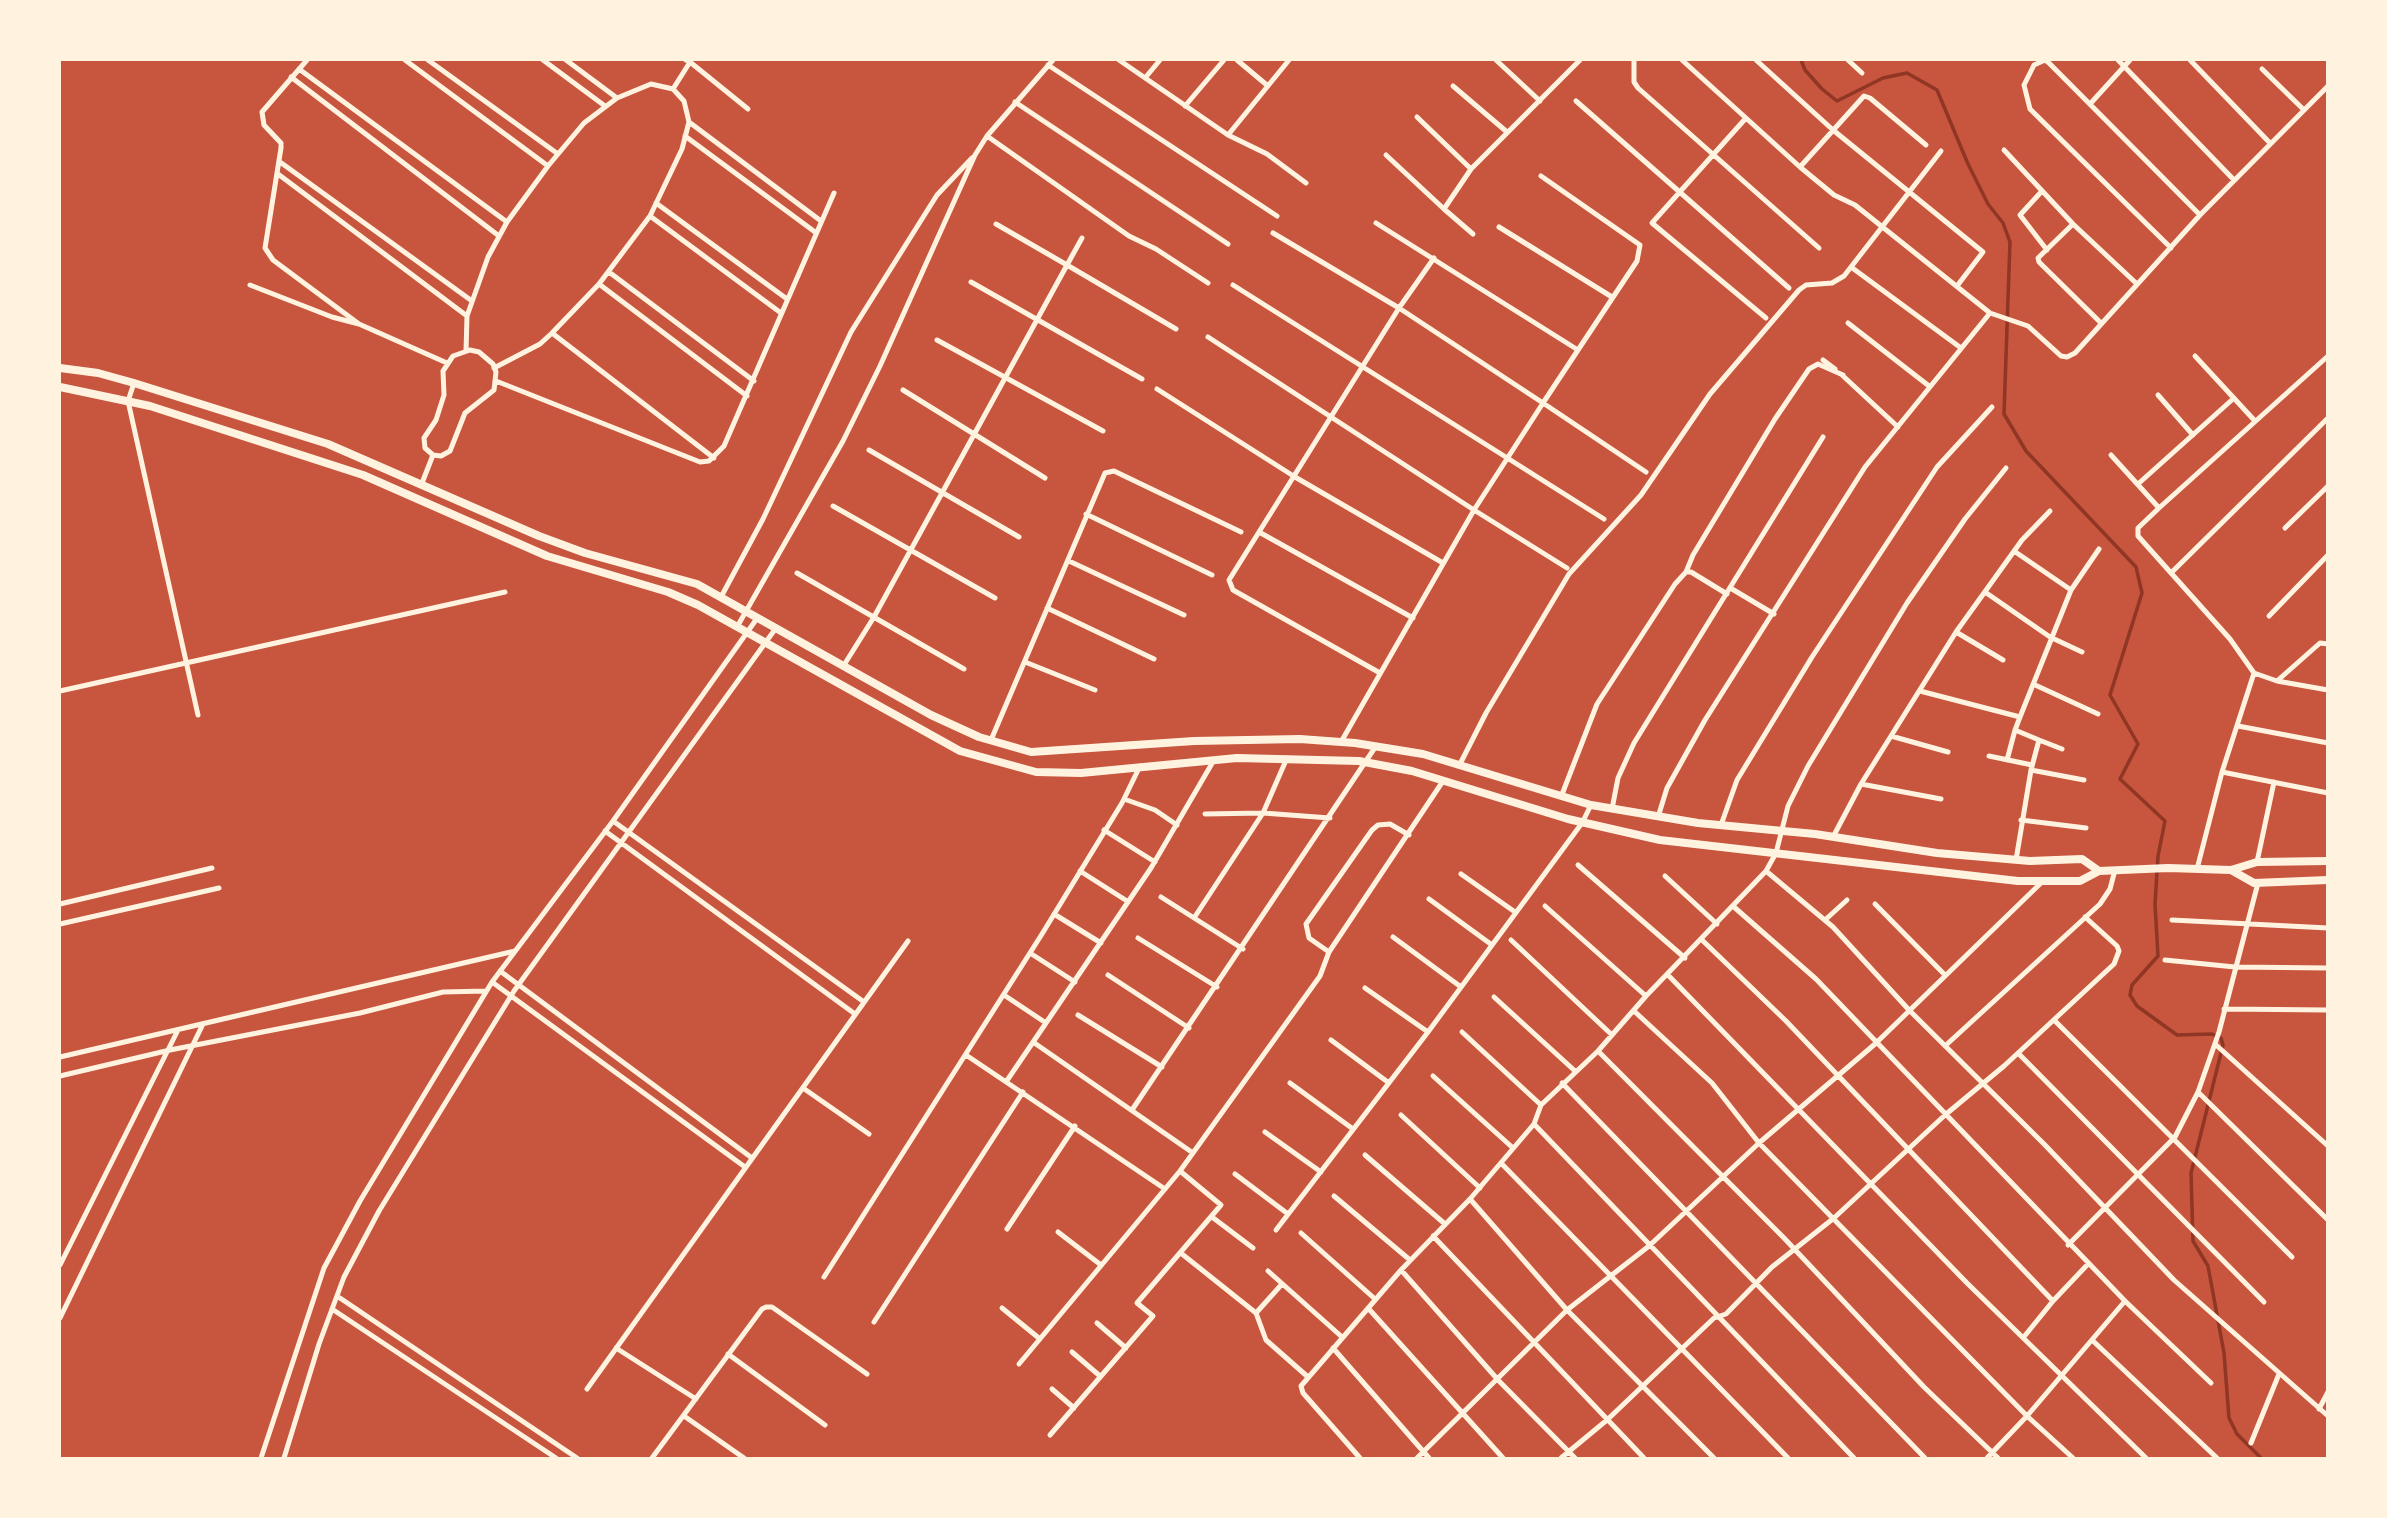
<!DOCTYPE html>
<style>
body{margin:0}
#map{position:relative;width:2387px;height:1518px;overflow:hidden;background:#c8553d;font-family:Cabin,sans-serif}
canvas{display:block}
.frame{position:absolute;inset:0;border:61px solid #fff3e0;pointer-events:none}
</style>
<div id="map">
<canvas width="2387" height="1518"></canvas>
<div class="frame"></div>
</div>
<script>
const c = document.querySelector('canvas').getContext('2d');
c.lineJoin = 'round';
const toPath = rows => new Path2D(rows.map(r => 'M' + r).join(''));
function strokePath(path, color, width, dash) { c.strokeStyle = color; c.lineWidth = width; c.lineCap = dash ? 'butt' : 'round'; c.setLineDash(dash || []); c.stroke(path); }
strokePath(toPath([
 [1801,60,1805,70,1822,89,1837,101,1883,78,1907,73,1937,90,1968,164,1988,204,2003,223,2010,242,2004,414,2026,451,2136,567,2142,593,2110,695,2138,744,2120,779,2165,821,2158,856,2155,904,2158,956,2132,985,2130,995,2137,1006,2177,1035,2212,1034,2221,1038,2223,1045,2191,1173,2193,1241,2208,1266,2224,1353,2229,1418,2237,1434,2261,1458]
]), '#8f3625', 3.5);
strokePath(toPath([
 [307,60,262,112,264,125,281,143,281,148,265,248,273,260,359,324],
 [405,60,548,166],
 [428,60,558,154],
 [543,60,605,106],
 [566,60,617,98],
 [1119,60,1228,135,1289,60],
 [1237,60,1268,86],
 [1496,60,1540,101],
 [1634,60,1634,82,1638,88,1819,248],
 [1682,60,1800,167,1834,195,1855,205,1990,313,2028,326,2061,356,2067,357,2075,353,2200,215,2328,86],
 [1756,60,1833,130,1983,252,1957,286],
 [1848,60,1862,73],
 [2118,60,2234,180],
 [2190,60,2269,142],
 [690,62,748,109],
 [1048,65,1277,216],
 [299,69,507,222],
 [2262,69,2303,109],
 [291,77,499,236],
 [1145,78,1160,60],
 [1453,86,1507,132],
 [673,89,690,62,686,60],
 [1576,101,1789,288],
 [1015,102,1228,244],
 [2090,104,2130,60],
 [1185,106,1224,60],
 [1417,117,1471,169],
 [1746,118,1652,223,1766,318],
 [689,122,821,221],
 [1228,135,1267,154,1306,183],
 [685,136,815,232],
 [987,136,1129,236,1156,249,1208,283],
 [2004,150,2073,224,2137,284],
 [1386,155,1444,209,1471,169,1580,60],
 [280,162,472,301],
 [1800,167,1864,96,1870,98,1926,145],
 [278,174,467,316],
 [1541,176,1640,245,1637,261,1578,350],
 [2042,191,2020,215,2047,250],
 [656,203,787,299],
 [1444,209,1473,234],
 [650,216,781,313],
 [2073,224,2038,258,2039,262,2101,323],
 [1499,227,1612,297],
 [1273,233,1399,308,1543,403,1578,350,1376,223],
 [1082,238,1067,265,1176,329],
 [2171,248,2030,109,2024,85,2034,65,2045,60,2049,63,2200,215],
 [1851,267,1961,348],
 [609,272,754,381],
 [971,282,1142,379],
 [599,284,747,396],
 [250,285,332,317,359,324,447,363],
 [1233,285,1604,519],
 [1848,323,1929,386],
 [552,333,714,458],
 [1208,337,1474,510,1341,742],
 [937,340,1103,431],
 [470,350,479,352,493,364,496,372,494,390,465,413,450,451,441,456,433,455,425,448,424,438,436,420,444,395,443,371,453,356,470,350],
 [466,351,467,316,488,257,507,222,548,166,584,123,617,98,651,84,673,89,684,101,689,122,682,149,650,216,599,284,552,333,540,344,494,368],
 [2195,356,2255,421],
 [1823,360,1835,369],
 [1842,375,1898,427],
 [496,381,700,462,709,461,724,446,834,193],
 [134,383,128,401,198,715],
 [1157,389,1295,477,1443,563],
 [903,390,1045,478],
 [2158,395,2193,435],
 [869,450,1019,537],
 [2111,455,2159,508,2328,356],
 [422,483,433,455],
 [2138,484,2234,398],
 [833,506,995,598],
 [2159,508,2138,528,2138,536,2230,639,2254,673,2277,681,2320,643,2328,644],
 [1086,514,1212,575],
 [2285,528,2328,486],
 [1259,532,1413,618],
 [2014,551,2071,590,2020,717],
 [1069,561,1184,615],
 [1567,568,1474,510,1543,403,1646,472],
 [1686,572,1693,555,1775,419,1809,369,1818,364,1843,375],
 [2172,572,2328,418],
 [797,573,964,669],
 [1732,589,1774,614],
 [2071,590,2099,549],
 [1985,592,2050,637,2082,652],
 [721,597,763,519,851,332,937,195,972,158],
 [1047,608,1154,659],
 [2269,616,2328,555],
 [737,627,843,441,880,366,975,155,987,136,1053,60],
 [1956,632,2003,660],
 [1025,662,1095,690],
 [844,665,874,617,1067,265,996,224],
 [1380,673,1233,590,1229,580,1399,308,1434,258],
 [2277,681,2328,690],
 [2033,684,2098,714],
 [60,691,505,592],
 [1920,691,2020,717,2015,730,2039,740,2031,770,2084,780],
 [2238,726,2328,743],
 [1891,736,1948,752],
 [991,740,1105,473,1114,471,1241,532],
 [2039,740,2062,749],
 [1989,756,2032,765],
 [2007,760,2015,730],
 [1459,766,1486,713,1569,574,1641,495,1710,394,1799,290,1806,285,1832,283,1844,276,1941,151],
 [2222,772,2328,793],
 [1861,784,1941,799],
 [1561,797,1597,704,1675,584,1686,572,1691,572,1727,594],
 [1124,799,1155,810,1177,825],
 [1612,809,1618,778,1634,743,1823,437],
 [1205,814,1263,813,1330,818],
 [1658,817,1667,788,1705,720,1865,467,1990,313],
 [2021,820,2086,828],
 [613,821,864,1002],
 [1721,825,1737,780,1812,657,1937,467,1992,407],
 [1104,830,1155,862],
 [605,831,855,1014],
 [1833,837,1861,784,1956,632,2022,540,2050,511],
 [2016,860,2031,770],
 [2257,862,2274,782],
 [1578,865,1685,958],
 [2197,869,2222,772,2254,673],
 [1080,871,1127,901],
 [1766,871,1833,927,1909,1010,2044,1144,2174,1280,2328,1416],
 [1461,874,1515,912],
 [1665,876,1717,924],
 [1161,897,1243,949],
 [1429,899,1492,945],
 [60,904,212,868],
 [1875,904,1944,974],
 [1545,906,1646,996],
 [1734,907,1816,979,2125,1301,2027,1416,2073,1458],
 [1054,914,1101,943],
 [1194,918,1263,813,1287,758],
 [1825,920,1847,900],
 [2172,920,2328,928],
 [60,924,219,888],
 [1393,937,1461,987],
 [1138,938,1217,987],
 [1511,940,1612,1035],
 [1702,940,1786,1021,2053,1301,2023,1338],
 [1329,952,1309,938,1306,924,1372,830,1378,825,1390,824,1409,835],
 [1030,953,1075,982],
 [2165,960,2235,967,2328,968],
 [500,971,752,1158],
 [1667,974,1967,1283,2146,1458],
 [1108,975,1189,1028],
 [492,982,745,1167],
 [1365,988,1428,1032],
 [1004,995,1046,1023],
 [1494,997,1575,1071],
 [2224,1009,2327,1010],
 [1634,1011,1712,1083,1759,1143,2027,1416,1987,1458],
 [1078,1015,1162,1067],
 [2054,1020,2292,1257],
 [1462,1032,1541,1105],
 [1331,1040,1389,1083],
 [1033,1042,1193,1153],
 [2215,1044,2328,1146],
 [1945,1046,2100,904,2110,889,2115,870],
 [1598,1051,1784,1238,1924,1387,1998,1458],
 [2018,1053,2264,1302],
 [966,1055,1165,1189],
 [60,1057,515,951],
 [60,1076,170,1050,360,1013,443,992,486,991],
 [1433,1076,1513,1148],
 [1006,1082,1151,868,1214,760],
 [1290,1083,1353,1129],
 [1562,1083,1925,1458],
 [803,1088,869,1134],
 [2198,1092,2327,1219],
 [1132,1110,1376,746],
 [1401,1115,1480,1188],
 [1534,1124,1854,1458],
 [1265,1132,1321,1172],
 [1365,1155,1445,1224],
 [1501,1163,1788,1458],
 [1235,1174,1288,1214],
 [1334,1196,1410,1260],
 [1470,1199,1567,1310,1714,1458],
 [1212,1217,1253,1248],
 [1007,1229,1075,1126],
 [1276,1230,1428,1032,1582,823,1591,805],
 [1058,1232,1101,1265],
 [1301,1233,1375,1299],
 [1433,1236,1644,1458],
 [2068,1245,2175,1137,2198,1092,2219,1032,2258,883],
 [1182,1254,1256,1313,1266,1340,1308,1377],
 [60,1265,178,1030],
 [1401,1270,1499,1381,1575,1458],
 [1268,1271,1342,1337],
 [824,1277,1042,934,1122,803,1140,766],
 [337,1296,577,1458],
 [2053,1301,2088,1264],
 [2125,1301,2211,1383],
 [1002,1308,1040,1339],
 [1368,1308,1503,1458],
 [332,1309,556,1458],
 [1256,1313,1282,1284],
 [60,1318,203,1024],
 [874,1322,1023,1092],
 [1097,1323,1126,1348],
 [2092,1340,2217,1458],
 [616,1348,696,1399],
 [1333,1348,1429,1458],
 [1072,1352,1100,1376],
 [728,1354,825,1425],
 [1019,1364,1180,1171,1320,976,1329,952,1443,781],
 [587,1389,908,941],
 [1052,1389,1074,1408],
 [2319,1409,2328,1392],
 [684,1416,744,1458],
 [1050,1435,1153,1316,1137,1303,1221,1205,1180,1171],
 [2251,1443,2279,1374],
 [261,1458,324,1268,360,1201,492,982,613,821,758,617],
 [284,1458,319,1344,344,1277,379,1211,514,991,776,628],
 [652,1458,762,1309,766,1307,772,1307,867,1374],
 [1360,1458,1303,1393,1301,1386,1401,1270,1470,1199,1534,1124,1541,1105,1598,1051,1646,996,1766,871,1776,853,1788,806,1808,766,1907,603,1965,519,2006,468],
 [1417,1458,1567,1310,1649,1246,1759,1143,1875,1044,2043,881],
 [1561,1458,1607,1420,1714,1318,1726,1314,1772,1267,1834,1218,1945,1115,2004,1066,2114,964,2119,951,2117,946,2085,917]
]), '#fff3e0', 5);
strokePath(toPath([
 [60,368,98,373,134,383,328,444,539,536,585,553,697,584,931,715,979,737,1031,752,1194,741,1300,739,1355,743,1423,754,1591,805,1698,823,1815,834,1937,853,2030,861,2082,859,2099,871],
 [60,387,150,406,363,475,547,556,668,592,698,605,960,751,1036,772,1081,773,1237,758,1359,761,1412,771,1568,819,1660,840,2018,881,2080,881,2099,871,2168,868,2231,870,2257,862,2328,861],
 [2231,870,2254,883,2328,880]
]), '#fff3e0', 8);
</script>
